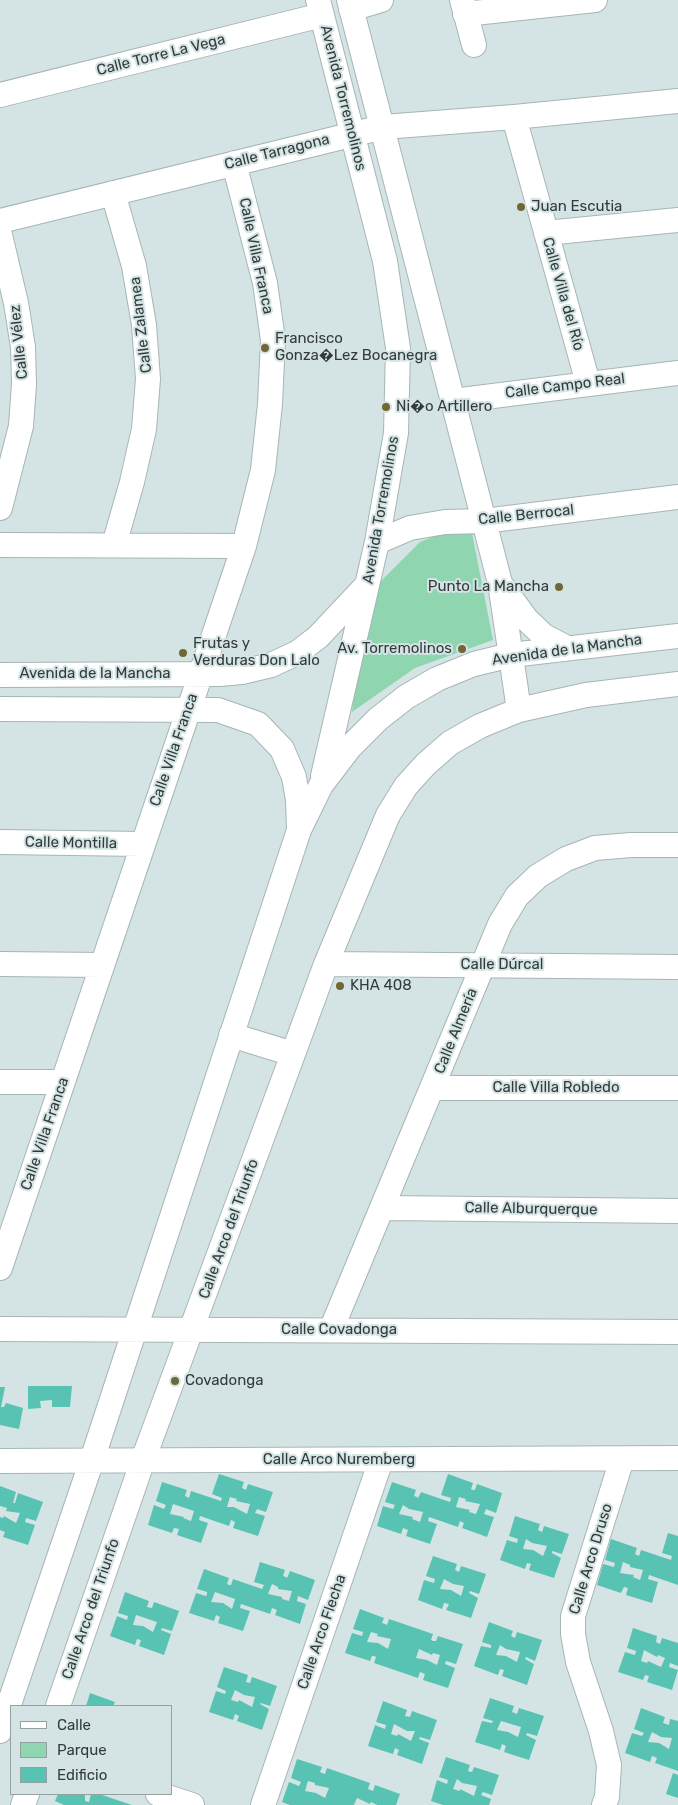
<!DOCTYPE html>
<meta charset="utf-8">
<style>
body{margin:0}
#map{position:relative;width:678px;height:1805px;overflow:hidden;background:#d4e4e5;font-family:Rubik,sans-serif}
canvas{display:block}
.legend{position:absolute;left:10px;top:1705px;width:162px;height:90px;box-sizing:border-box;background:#d4e4e5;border:1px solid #94a0a1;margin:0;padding:6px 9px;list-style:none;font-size:15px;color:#343a3b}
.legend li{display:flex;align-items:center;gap:10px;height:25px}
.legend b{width:25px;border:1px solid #94a0a1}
</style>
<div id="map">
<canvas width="678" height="1805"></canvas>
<ul class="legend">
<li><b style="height:6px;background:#fff"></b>Calle</li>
<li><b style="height:14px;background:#8fd6b0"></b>Parque</li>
<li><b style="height:14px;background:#58c3b2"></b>Edificio</li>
</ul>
</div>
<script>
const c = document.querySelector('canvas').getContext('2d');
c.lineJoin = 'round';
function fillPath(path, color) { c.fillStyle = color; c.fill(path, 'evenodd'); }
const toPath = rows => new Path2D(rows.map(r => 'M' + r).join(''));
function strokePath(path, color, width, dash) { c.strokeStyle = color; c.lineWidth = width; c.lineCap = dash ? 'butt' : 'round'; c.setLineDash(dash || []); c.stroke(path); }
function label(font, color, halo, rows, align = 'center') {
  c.font = font + ' Rubik,sans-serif'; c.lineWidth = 4; c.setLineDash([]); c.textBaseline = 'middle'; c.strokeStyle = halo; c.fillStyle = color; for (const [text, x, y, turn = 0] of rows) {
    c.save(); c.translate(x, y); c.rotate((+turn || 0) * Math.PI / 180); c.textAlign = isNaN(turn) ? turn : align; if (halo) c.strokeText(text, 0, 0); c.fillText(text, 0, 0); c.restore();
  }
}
fillPath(toPath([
 [442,533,472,533,493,640,415,668,352,712,355,684,379,583,420,542]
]), '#8fd6b0');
fillPath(toPath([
 [28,1386,72,1386,70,1407,52,1407,52,1400,40,1401,41,1408,28,1409],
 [0,1387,5,1387,1,1407,4,1407,6,1403,23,1408,19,1429,0,1425],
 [219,1474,244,1482,242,1488,246,1490,248,1484,273,1492,266,1512,257,1509,255,1513,265,1516,258,1536,233,1528,235,1522,231,1520,229,1526,200,1516,199,1520,208,1523,201,1543,177,1535,179,1529,174,1528,172,1533,148,1525,154,1505,164,1509,166,1505,156,1501,162,1482,187,1490,185,1496,189,1498,191,1491,221,1501,222,1498,212,1494],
 [230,1497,237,1499,236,1501,250,1504,247,1514,234,1507,227,1507],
 [173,1504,194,1511,191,1521,183,1518,184,1517,170,1514],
 [448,1474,473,1483,471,1489,473,1490,475,1490,477,1484,502,1493,496,1513,486,1509,484,1514,494,1517,487,1537,462,1528,464,1523,460,1521,458,1527,429,1517,428,1521,437,1524,430,1544,406,1536,408,1530,403,1528,401,1534,377,1526,383,1506,393,1509,395,1505,385,1502,392,1482,416,1490,414,1496,417,1497,418,1498,421,1492,450,1502,451,1498,441,1495],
 [459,1497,466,1499,465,1501,480,1504,476,1514,469,1512,470,1510,456,1507],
 [403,1505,409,1509,423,1512,420,1522,412,1519,413,1517,399,1514],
 [0,1486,16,1492,13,1503,15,1503,18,1493,43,1502,36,1521,26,1518,25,1522,35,1525,28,1545,3,1537,5,1532,0,1530,0,1517,3,1518,4,1516,16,1523,20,1513,6,1511,7,1508,0,1506],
 [515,1516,540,1524,538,1530,542,1532,544,1526,569,1534,562,1554,552,1551,552,1553,561,1558,554,1578,529,1570,531,1564,527,1563,525,1569,500,1560,507,1540,517,1543,518,1539,509,1536],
 [526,1539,532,1543,547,1546,543,1556,533,1550,523,1549],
 [668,1533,678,1536,678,1585,649,1575,648,1579,658,1582,652,1603,626,1595,628,1588,624,1587,621,1593,597,1585,603,1564,614,1567,615,1563,605,1560,611,1539,637,1548,635,1554,639,1556,641,1550,671,1560,672,1556,662,1553],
 [623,1562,630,1565,630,1567,643,1570,640,1580,633,1577,634,1575,620,1573],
 [433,1556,457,1564,455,1570,459,1572,461,1566,486,1574,479,1594,470,1591,469,1593,478,1598,471,1618,446,1610,449,1604,444,1603,442,1609,418,1600,424,1580,434,1583,435,1579,426,1576],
 [444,1579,453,1584,464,1586,461,1596,451,1590,440,1589],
 [260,1562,285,1570,283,1576,286,1577,287,1578,290,1571,315,1580,308,1600,298,1596,297,1601,306,1604,300,1624,275,1615,277,1610,272,1608,270,1614,241,1604,240,1608,250,1611,243,1631,218,1623,220,1617,216,1615,214,1621,189,1613,196,1593,206,1596,207,1594,207,1592,197,1589,204,1569,229,1578,227,1584,229,1585,231,1585,233,1579,262,1589,264,1585,254,1582],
 [272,1584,278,1587,278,1589,292,1591,289,1601,282,1599,282,1597,268,1594],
 [215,1592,235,1599,232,1609,223,1603,211,1602],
 [125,1592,149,1601,147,1607,152,1608,154,1602,179,1611,172,1631,162,1628,161,1630,171,1634,164,1655,139,1646,141,1640,137,1639,135,1645,110,1636,117,1616,127,1620,128,1616,118,1613],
 [136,1615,157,1622,153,1632,143,1626,133,1625],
 [360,1609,384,1618,382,1623,385,1624,387,1625,389,1619,433,1634,431,1640,433,1641,436,1641,438,1636,463,1644,456,1664,446,1661,445,1664,455,1668,448,1688,423,1680,425,1674,420,1672,418,1678,374,1663,376,1657,374,1656,372,1656,370,1661,345,1653,352,1633,362,1636,363,1632,353,1629],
 [371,1632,378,1634,377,1636,391,1639,388,1649,378,1643,367,1642],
 [419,1649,432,1655,433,1653,440,1655,437,1665,427,1660,416,1658],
 [489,1622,513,1631,511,1636,515,1638,517,1632,542,1640,535,1661,526,1657,525,1659,534,1664,527,1685,502,1676,504,1670,500,1669,498,1675,474,1666,481,1646,491,1648,491,1645,482,1642],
 [500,1645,506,1649,520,1652,517,1662,506,1656,496,1655],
 [633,1628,657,1636,656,1642,660,1644,662,1638,678,1643,678,1666,670,1663,669,1667,678,1670,672,1690,647,1682,649,1676,645,1675,643,1680,618,1672,625,1652,635,1655,636,1651,627,1648],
 [644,1650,657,1657,658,1655,665,1658,661,1667,648,1661,647,1663,641,1661],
 [224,1667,248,1675,246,1682,250,1683,252,1677,277,1686,270,1706,261,1703,260,1704,269,1709,262,1730,237,1721,239,1716,235,1714,233,1720,209,1712,216,1691,225,1694,226,1691,217,1687],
 [235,1690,244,1695,255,1697,252,1707,239,1700,238,1702,231,1700],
 [90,1693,115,1702,113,1706,86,1706],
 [490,1698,514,1706,512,1712,517,1714,519,1708,544,1716,537,1736,527,1733,526,1735,536,1740,529,1760,504,1752,506,1746,502,1744,500,1750,475,1742,482,1721,492,1723,493,1721,483,1718],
 [501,1721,521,1727,518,1737,508,1732,497,1730],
 [383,1701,407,1710,405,1716,410,1717,412,1711,437,1720,430,1740,420,1737,419,1739,429,1743,422,1764,397,1755,399,1750,395,1748,393,1754,368,1746,375,1725,385,1729,386,1725,376,1722],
 [394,1724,407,1731,415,1731,411,1741,398,1734,397,1736,391,1734],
 [641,1708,665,1717,663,1723,669,1725,670,1719,678,1721,678,1771,655,1763,657,1758,655,1757,652,1756,650,1762,625,1753,632,1733,642,1736,644,1733,634,1729],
 [652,1732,661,1737,672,1738,669,1749,659,1743,648,1742],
 [446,1757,470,1765,468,1771,472,1772,474,1767,499,1775,492,1795,483,1792,481,1795,491,1799,489,1805,443,1805,431,1801,437,1780,447,1784,448,1780,439,1777],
 [457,1779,462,1783,477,1786,474,1796,460,1789,460,1791,453,1789],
 [297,1759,322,1767,320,1772,322,1773,325,1774,327,1768,370,1783,368,1789,373,1791,375,1785,400,1794,396,1805,377,1805,371,1802,370,1804,357,1798,354,1805,290,1805,282,1802,289,1782,299,1786,301,1782,291,1778],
 [308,1781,315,1783,315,1785,329,1788,325,1798,316,1793,305,1791],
 [673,1773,678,1775,678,1798,666,1794],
 [58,1794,85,1794,85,1801,89,1802,91,1794,99,1794,132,1805,64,1805,55,1801]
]), '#58c3b2');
const minor = toPath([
 [318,0,385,261,398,348,396,433,377,542,323,776],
 [349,0,500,583,519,710],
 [462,0,474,45],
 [351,9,381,0],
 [465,14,595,0],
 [0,95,322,15],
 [514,117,588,383],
 [113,193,134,266,144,325,148,379,144,429,132,482,114,545],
 [0,221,383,127,514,117,678,101],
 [546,233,678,220],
 [0,235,16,303,23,347,24,384,21,426,0,508],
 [453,401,678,373],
 [377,542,410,528,445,522,484,521,678,497],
 [0,545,244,546],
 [502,586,527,620,544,636,567,648],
 [0,675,220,674,242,672,271,665,297,653,318,637,367,585],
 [0,709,218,710,258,724,282,749,294,777,298,800,299,829],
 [0,842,142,844],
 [0,964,102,965],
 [326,964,678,967],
 [231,1035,293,1054],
 [0,1082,62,1082],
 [433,1088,678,1088],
 [383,1208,678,1211],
 [0,1268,244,546,263,470,270,404,273,340,265,283,234,163],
 [0,1329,678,1332],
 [331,1330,500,924,517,896,538,876,566,859,595,848,631,845,678,845],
 [0,1461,678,1458],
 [58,1706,143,1460,293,1054,326,964,388,815,406,786,426,764,450,743,480,726,519,710,586,695,678,684],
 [0,1731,92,1460,299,830,321,785,350,747,378,719,406,697,437,679,474,664,511,655,678,636],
 [158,1794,192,1805],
 [23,1805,27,1794],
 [263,1805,381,1460],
 [604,1805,607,1797,609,1765,601,1731,578,1662,573,1634,573,1616,622,1459]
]);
strokePath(minor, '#a6b5b6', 26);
strokePath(minor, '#fff', 24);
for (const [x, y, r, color] of [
 [521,207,5,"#726734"],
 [265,348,5,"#726734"],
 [386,407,5,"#726734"],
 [559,587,5,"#726734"],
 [462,649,5,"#726734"],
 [183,653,5,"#726734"],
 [340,986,5,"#726734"],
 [175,1381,5,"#726734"]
]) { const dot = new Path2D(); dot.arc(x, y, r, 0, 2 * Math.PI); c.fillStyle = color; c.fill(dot); strokePath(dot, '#d4e4e5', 2); }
label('15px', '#343a3b', '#d4e4e5', [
 ["Calle Torre La Vega",161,55,-14],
 ["Avenida Torremolinos",343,98,76],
 ["Calle Tarragona",277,152,-14],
 ["Calle Villa Franca",256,256,78],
 ["Calle Villa del Río",563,294,74],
 ["Calle Zalamea",141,325,-97],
 ["Calle Vélez",19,342,-96],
 ["Calle Campo Real",565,386,-7],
 ["Avenida Torremolinos",381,510,-80],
 ["Calle Berrocal",526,515,-6],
 ["Avenida de la Mancha",567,650,-8],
 ["Avenida de la Mancha",95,674],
 ["Calle Villa Franca",174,750,-71],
 ["Calle Montilla",71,843,1],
 ["Calle Dúrcal",502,965],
 ["Calle Almería",456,1031,-68],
 ["Calle Villa Robledo",556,1088],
 ["Calle Villa Franca",45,1134,-71],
 ["Calle Alburquerque",531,1209,1],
 ["Calle Arco del Triunfo",229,1229,-70],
 ["Calle Covadonga",339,1330],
 ["Calle Arco Nuremberg",339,1460],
 ["Calle Arco Druso",591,1559,-73],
 ["Calle Arco del Triunfo",91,1609,-71],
 ["Calle Arco Flecha",322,1632,-71]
]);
label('15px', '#343a3b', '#d4e4e5', [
 ["Juan Escutia",531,207],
 ["Francisco",275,339],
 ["Gonza�Lez Bocanegra",275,356],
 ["Ni�o Artillero",396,407],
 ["Punto La Mancha",549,587,"right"],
 ["Frutas y",193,644],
 ["Verduras Don Lalo",193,661],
 ["Av. Torremolinos",452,649,"right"],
 ["KHA 408",350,986],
 ["Covadonga",185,1381]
], 'left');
</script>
